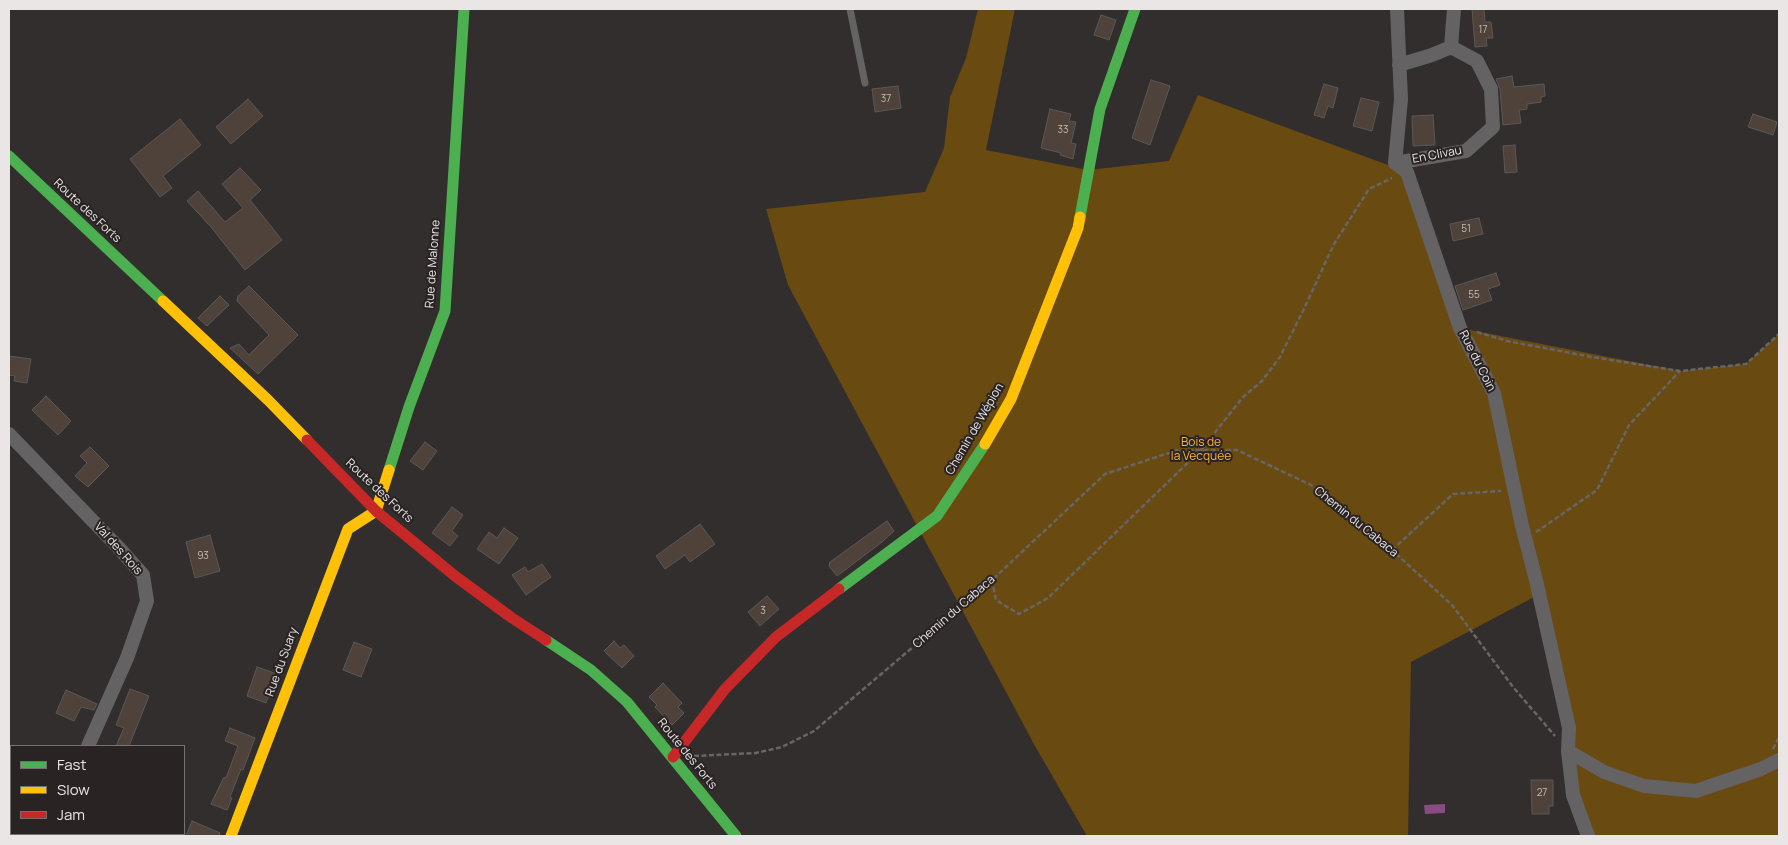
<!DOCTYPE html>
<meta charset="utf-8">
<style>
body{margin:0}
#map{position:relative;width:1788px;height:845px;overflow:hidden;background:#322e2d;font-family:Manrope,sans-serif}
canvas{display:block}
.frame{position:absolute;inset:0;border:10px solid #eae6e5;pointer-events:none}
.legend{position:absolute;left:10px;top:745px;width:175px;height:90px;box-sizing:border-box;background:#292323;border:1px solid #767171;margin:0;padding:6px 9px;list-style:none;font-size:15px;color:#eae6e5}
.legend li{display:flex;align-items:center;gap:10px;height:25px}
.legend b{width:25px;border:1px solid #767171}
</style>
<div id="map">
<canvas width="1788" height="845"></canvas>
<div class="frame"></div>
<ul class="legend">
<li><b style="height:6px;background:#4caf50"></b>Fast</li>
<li><b style="height:6px;background:#ffc107"></b>Slow</li>
<li><b style="height:6px;background:#c62828"></b>Jam</li>
</ul>
</div>
<script>
const c = document.querySelector('canvas').getContext('2d');
c.lineJoin = 'round';
function fillPath(path, color) { c.fillStyle = color; c.fill(path, 'evenodd'); }
const toPath = rows => new Path2D(rows.map(r => 'M' + r).join(''));
function strokePath(path, color, width, dash) { c.strokeStyle = color; c.lineWidth = width; c.lineCap = dash ? 'butt' : 'round'; c.setLineDash(dash || []); c.stroke(path); }
function label(font, color, halo, rows, align = 'center') {
  c.font = font + ' Manrope,sans-serif'; c.lineWidth = 4; c.setLineDash([]); c.textBaseline = 'middle'; c.strokeStyle = halo; c.fillStyle = color; for (const [text, x, y, turn = 0] of rows) {
    c.save(); c.translate(x, y); c.rotate((+turn || 0) * Math.PI / 180); c.textAlign = isNaN(turn) ? turn : align; if (halo) c.strokeText(text, 0, 0); c.fillText(text, 0, 0); c.restore();
  }
}
fillPath(toPath([
 [978,9,1015,9,986,150,1088,170,1169,161,1198,95,1407,172,1460,328,1680,371,1746,364,1779,334,1779,836,1587,836,1536,596,1411,662,1408,836,1087,836,1035,746,788,285,766,209,925,192,944,148,950,97,966,58]
]), '#694a11');
fillPath(toPath([
 [1445,804,1445,813,1425,814,1424,805]
]), '#884c83');
const building = toPath([
 [1472,9,1484,9,1485,22,1491,22,1493,38,1486,38,1487,46,1475,47,1472,9],
 [1101,15,1116,20,1109,40,1094,35,1101,15],
 [1512,76,1514,87,1544,84,1545,96,1541,97,1541,102,1527,104,1527,109,1519,110,1521,123,1503,125,1500,89,1496,79,1512,76],
 [1151,80,1170,86,1150,145,1132,138,1151,80],
 [1324,84,1338,88,1333,108,1328,106,1324,118,1314,115,1324,84],
 [898,86,901,108,875,112,872,89,898,86],
 [1361,98,1379,102,1372,131,1353,126,1361,98],
 [248,99,263,116,231,144,216,127,248,99],
 [1050,109,1071,114,1069,121,1076,122,1071,143,1076,144,1073,159,1060,155,1061,153,1041,148,1050,109],
 [1753,114,1777,122,1773,135,1748,127,1753,114],
 [1433,115,1435,145,1413,146,1412,116,1433,115],
 [180,119,201,145,163,176,172,188,160,197,130,159,180,119],
 [1515,145,1517,172,1505,173,1503,146,1515,145],
 [240,168,261,190,250,200,282,240,245,270,211,227,187,201,198,191,225,222,243,208,222,184,240,168],
 [1479,218,1483,234,1453,241,1450,224,1479,218],
 [1496,273,1500,285,1488,289,1492,300,1463,310,1455,286,1496,273],
 [249,286,298,335,258,374,230,348,239,344,249,355,269,335,237,301,238,296,249,286],
 [220,296,229,305,207,326,198,318,220,296],
 [9,356,31,359,27,383,14,381,15,376,9,375,9,356],
 [46,396,71,421,58,435,32,410,46,396],
 [425,442,437,451,423,470,410,461,425,442],
 [90,447,109,466,88,487,75,476,87,463,80,456,90,447],
 [452,507,463,515,452,531,458,536,450,546,432,533,452,507],
 [887,521,894,531,882,542,837,576,829,566,830,562,887,521],
 [700,524,715,544,690,562,685,555,665,569,656,556,700,524],
 [504,528,518,538,499,564,477,549,489,532,497,538,504,528],
 [210,535,220,571,195,578,186,542,210,535],
 [542,564,551,577,526,595,512,575,525,567,528,572,542,564],
 [767,596,779,609,760,626,748,612,767,596],
 [614,641,620,648,624,645,634,656,622,668,604,651,614,641],
 [354,642,372,649,361,677,343,670,354,642],
 [257,667,277,674,266,703,247,696,257,667],
 [663,683,682,703,678,707,684,713,672,725,655,707,657,705,649,697,663,683],
 [130,689,149,696,129,746,116,746,124,728,116,725,130,689],
 [66,690,97,704,94,710,81,707,74,721,56,713,66,690],
 [230,728,255,738,243,770,241,769,230,797,232,798,227,810,211,804,224,777,226,778,238,746,225,741,230,728],
 [1531,780,1553,780,1553,806,1549,806,1549,814,1532,814,1531,780],
 [192,821,220,833,219,836,186,836,192,821]
]);
fillPath(building, '#4e423b');
strokePath(building, '#5b5856', 1);
strokePath(toPath([
 [1477,332,1507,341,1592,357,1680,371,1746,364,1779,334],
 [1536,532,1597,490,1629,425,1680,371],
 [1392,550,1453,494,1501,491],
 [992,580,996,600,1019,614,1048,598,1201,450,1243,397,1262,381,1280,357,1302,313,1334,244,1369,189,1392,178],
 [1773,749,1779,737],
 [694,756,756,753,782,747,814,731,992,580,1105,474,1178,450,1237,450,1311,485,1392,550,1452,605,1513,687,1555,736]
]), '#676565', 2.5, [5, 2.5]);
strokePath(toPath([
 [850,9,865,83]
]), '#646263', 7);
strokePath(toPath([
 [1397,9,1401,99,1395,163,1407,172,1460,328,1494,393,1522,526,1536,580,1569,728,1568,751,1573,795,1588,836],
 [1399,65,1432,55,1451,47,1454,9],
 [1395,163,1466,151,1493,127,1491,89,1477,61,1451,47],
 [9,434,119,548,143,575,147,601,127,658,88,746],
 [1568,751,1604,772,1644,786,1696,791,1761,769,1779,760],
 [9,819,11,821],
 [26,834,29,836],
 [57,836,58,834]
]), '#646263', 14);
strokePath(toPath([
 [9,156,163,301],
 [1080,217,1100,109,1135,9],
 [389,470,409,407,445,311,464,9],
 [839,589,937,516,985,444],
 [546,640,591,670,627,702,736,836]
]), '#4caf50', 11);
strokePath(toPath([
 [163,301,268,400,307,440],
 [985,444,1011,399,1078,228,1080,217],
 [231,836,348,529,376,511,389,470]
]), '#ffc107', 11);
strokePath(toPath([
 [307,440,376,511,455,576,512,618,546,640],
 [673,757,725,689,776,637,839,589]
]), '#c62828', 11);
label('10px', '#c3bdba', null, [
 ["17",1483,30],
 ["37",886,99],
 ["33",1063,130],
 ["51",1466,229],
 ["55",1474,295],
 ["93",203,556],
 ["3",763,611],
 ["27",1542,793]
]);
label('12px', '#eae6e5', '#292323', [
 ["En Clivau",1437,155,-11],
 ["Route des Forts",87,211,43],
 ["Rue de Malonne",433,264,-86],
 ["Rue du Coin",1477,361,63],
 ["Chemin de Wépion",975,429,-60],
 ["Route des Forts",379,491,43],
 ["Chemin du Cabaca",1356,522,39],
 ["Val des Rois",118,549,48],
 ["Chemin du Cabaca",954,612,-41],
 ["Rue du Suary",282,662,-70],
 ["Route des Forts",687,754,51]
]);
label('12px', '#f9b33f', '#292323', [
 ["Bois de",1201,443],
 ["la Vecquée",1201,457]
]);
</script>
